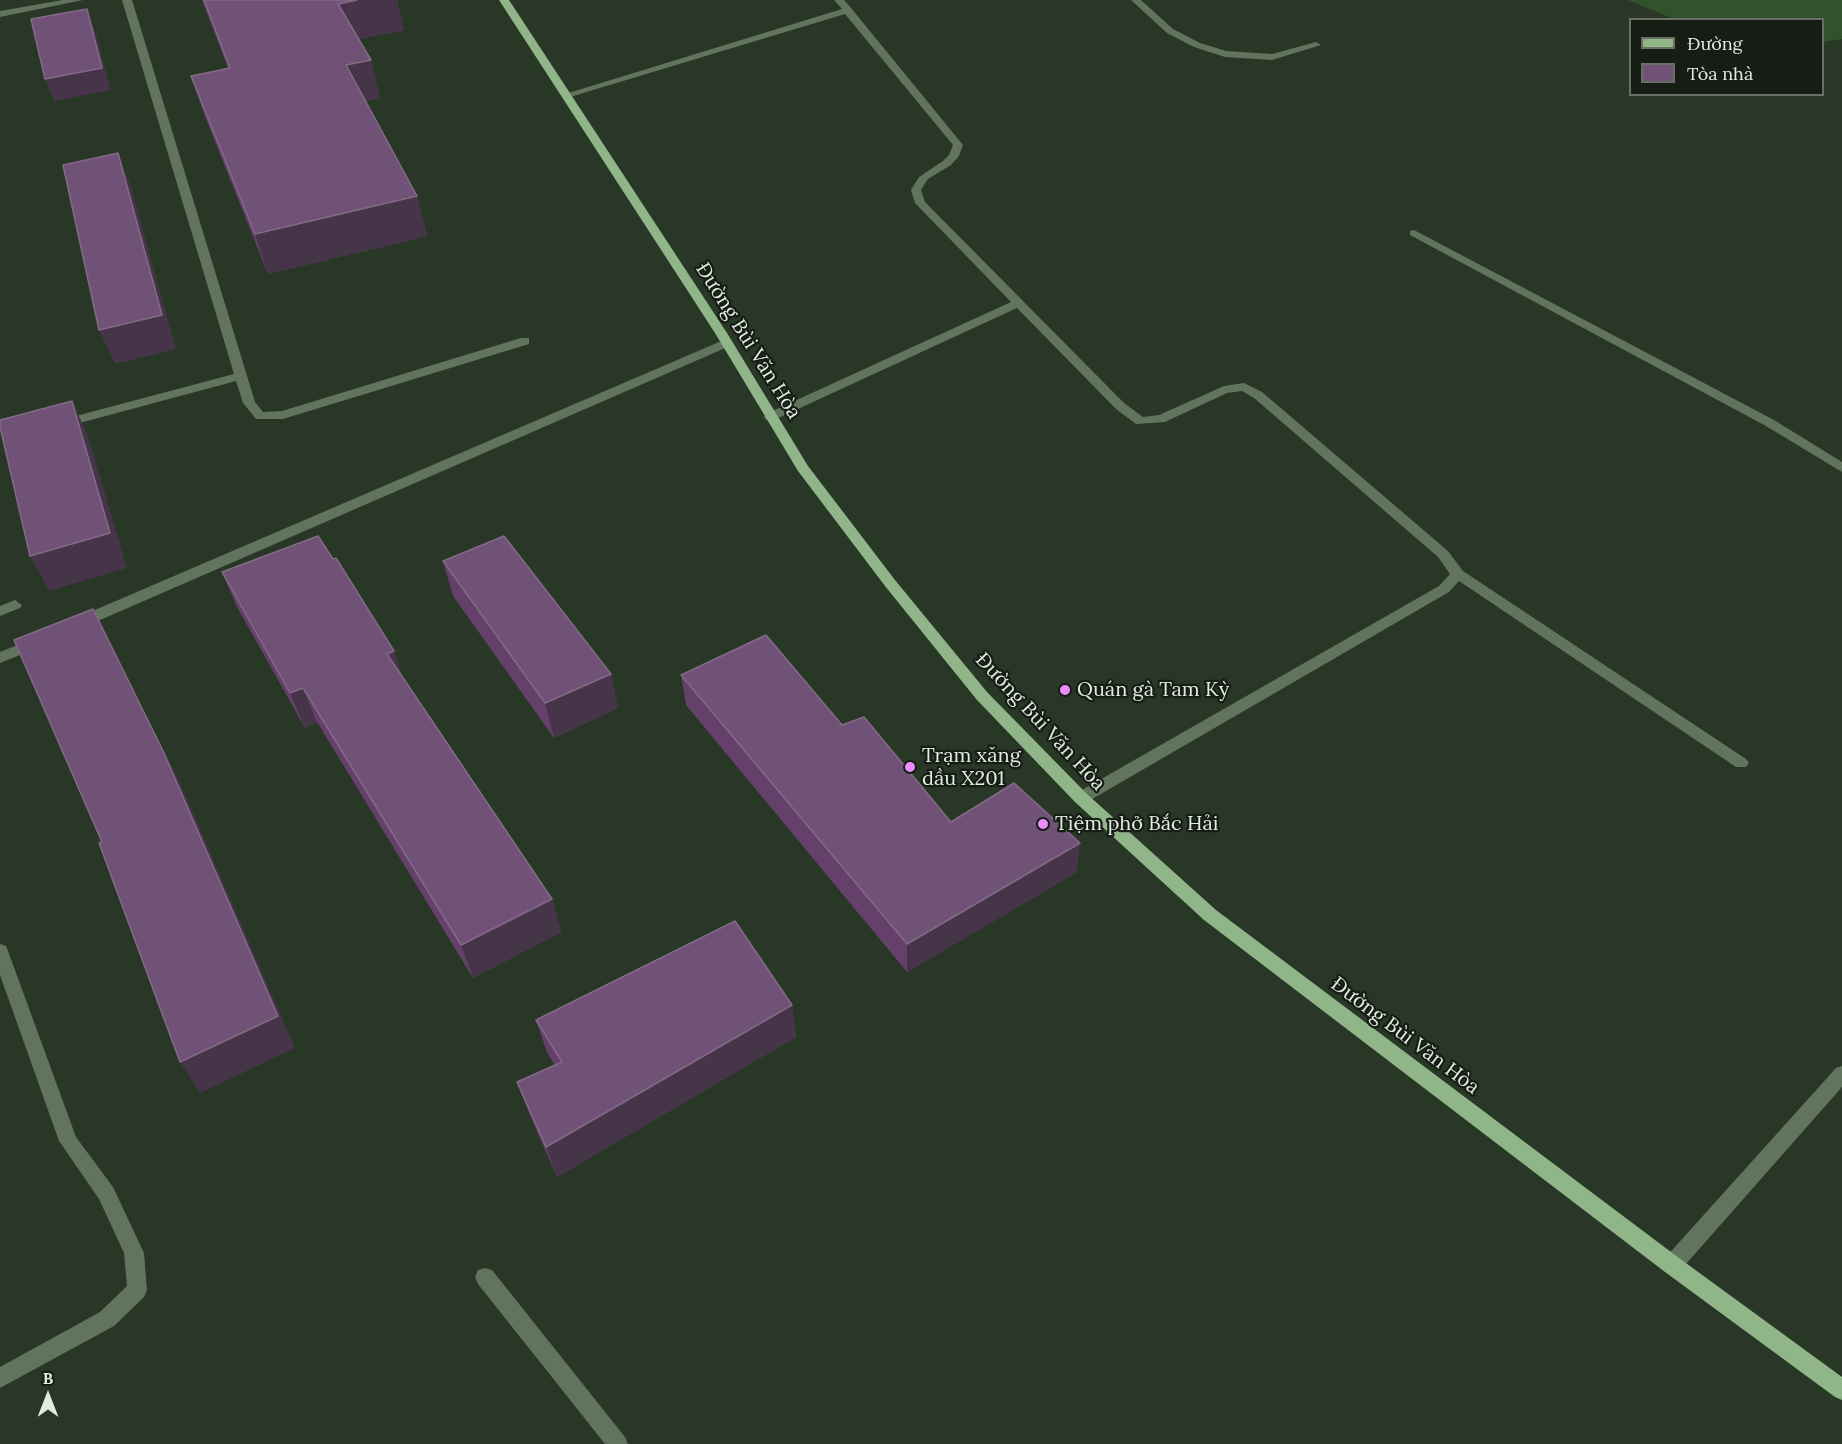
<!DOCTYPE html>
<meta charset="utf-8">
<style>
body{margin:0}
#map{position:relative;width:1842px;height:1444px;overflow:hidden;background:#283726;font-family:Lora,serif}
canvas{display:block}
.legend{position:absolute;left:1629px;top:18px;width:195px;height:78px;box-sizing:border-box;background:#161d15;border:2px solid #687066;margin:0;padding:8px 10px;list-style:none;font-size:18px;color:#e2ece0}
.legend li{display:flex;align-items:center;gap:12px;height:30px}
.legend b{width:30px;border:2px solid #687066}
.north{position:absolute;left:18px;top:1366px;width:60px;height:60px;-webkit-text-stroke:4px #161d15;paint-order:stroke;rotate:0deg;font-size:16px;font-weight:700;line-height:24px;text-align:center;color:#e2ece0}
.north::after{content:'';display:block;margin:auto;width:21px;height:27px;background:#e2ece0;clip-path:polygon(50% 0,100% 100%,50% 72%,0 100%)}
</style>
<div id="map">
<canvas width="1842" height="1444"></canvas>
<ul class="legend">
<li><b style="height:8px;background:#8fb588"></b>Đường</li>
<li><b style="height:16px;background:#715277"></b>Tòa nhà</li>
</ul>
<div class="north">B</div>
</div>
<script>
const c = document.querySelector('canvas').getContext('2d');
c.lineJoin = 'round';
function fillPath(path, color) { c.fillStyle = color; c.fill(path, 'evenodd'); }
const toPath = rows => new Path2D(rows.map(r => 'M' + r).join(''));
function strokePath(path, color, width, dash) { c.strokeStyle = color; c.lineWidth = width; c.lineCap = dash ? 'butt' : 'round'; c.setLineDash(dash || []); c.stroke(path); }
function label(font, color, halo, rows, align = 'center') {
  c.font = font + ' Lora,serif'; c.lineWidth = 4.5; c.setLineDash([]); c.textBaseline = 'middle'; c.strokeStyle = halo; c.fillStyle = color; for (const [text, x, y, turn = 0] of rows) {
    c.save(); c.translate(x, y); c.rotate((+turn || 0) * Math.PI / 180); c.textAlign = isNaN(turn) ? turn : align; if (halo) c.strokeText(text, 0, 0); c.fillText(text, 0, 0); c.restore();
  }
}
fillPath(toPath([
 [1628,0,1842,0,1842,39,1823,42,1822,20,1674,19]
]), '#31522b');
fillPath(toPath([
 [1414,230,1774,420,1842,462,1842,472,1766,426,1410,235,1410,231,1414,230],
 [1842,1066,1842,1087,1679,1272,1672,1274,1665,1272,1662,1265,1665,1258,1836,1068,1842,1066]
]), '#62745e');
fillPath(toPath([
 [63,0,83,0,0,17,0,11,63,0],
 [122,0,132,0,255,402,263,412,282,411,521,338,529,338,529,344,283,419,256,419,243,403,236,381,61,428,57,427,55,424,57,421,234,374,122,0],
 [834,0,844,0,851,8,963,145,959,156,951,165,928,179,921,190,925,202,1124,403,1143,417,1159,415,1224,386,1244,383,1262,392,1448,551,1463,571,1746,759,1749,763,1746,767,1736,767,1459,581,1449,592,1087,802,1075,802,1073,798,1075,794,1439,586,1450,574,1438,557,1254,398,1242,391,1227,393,1165,422,1136,424,1116,409,1017,308,774,420,766,420,764,417,766,414,1011,302,915,203,911,190,919,177,943,161,949,155,953,145,845,14,570,97,562,95,842,9,834,0],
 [1131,0,1141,0,1173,29,1200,43,1226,51,1272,54,1316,42,1321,45,1272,60,1225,57,1194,47,1167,33,1131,0],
 [726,339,730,340,730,346,84,627,79,628,72,623,74,619,726,339],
 [15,600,22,605,20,608,0,616,0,606,15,600],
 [35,638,42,643,40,647,0,663,0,652,35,638],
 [0,944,6,946,8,951,76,1137,113,1187,144,1253,147,1290,144,1297,114,1326,0,1388,0,1367,100,1312,127,1286,124,1253,99,1199,59,1141,0,975,0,944],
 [485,1268,492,1270,625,1437,628,1444,605,1444,478,1284,475,1277,478,1270,485,1268]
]), '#62745e');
fillPath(toPath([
 [499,0,509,0,727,333,808,466,895,580,987,692,1087,794,1216,910,1679,1258,1842,1377,1842,1400,1835,1397,1665,1272,1204,920,1075,802,977,700,885,586,798,471,715,333,499,0]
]), '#8fb588');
fillPath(toPath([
 [202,0,397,0,404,30,359,39,371,60,380,98,366,101,417,196,427,236,268,274,204,114,191,76,228,68],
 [443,561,611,674,618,708,554,738,453,596],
 [222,572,394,651,402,676,552,899,561,932,473,978,317,722,305,728,237,607],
 [681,675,842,725,951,822,1077,872,907,972,686,705],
 [792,1005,796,1037,557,1177,529,1113,517,1082,555,1066,547,1052,536,1020]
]), '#64406a');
fillPath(toPath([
 [357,0,397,0,404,30,348,41,338,4],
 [87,9,95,31,111,90,54,101,45,79],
 [371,60,380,98,356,103,346,65],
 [118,153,131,187,176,349,115,364,99,330],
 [417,196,427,236,268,274,255,234],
 [72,401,88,436,127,568,49,591,30,556],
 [93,609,182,787,295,1048,200,1093,180,1062],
 [394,651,405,686,387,654],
 [611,674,618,708,554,738,545,703],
 [303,688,317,722,305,728,290,693],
 [1080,843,1077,872,907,972,907,944],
 [552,899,561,932,473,978,461,945],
 [792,1005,796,1037,557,1177,546,1147]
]), '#463549');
const building = toPath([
 [204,0,357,0,338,4,371,60,346,65,417,196,255,234,191,76,230,68,204,0],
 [87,9,102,68,45,79,31,19,87,9],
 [118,153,162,315,99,330,63,165,118,153],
 [72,401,110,533,30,556,0,427,0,420,72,401],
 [318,536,333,559,336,558,394,651,387,654,552,899,461,945,303,688,290,693,222,572,318,536],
 [504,536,611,674,545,703,443,561,504,536],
 [93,609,164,753,278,1016,180,1062,99,843,102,842,14,640,93,609],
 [766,635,842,725,864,717,951,822,1014,783,1080,843,907,944,681,675,766,635],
 [735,921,792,1005,546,1147,517,1082,562,1062,536,1020,735,921]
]);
fillPath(building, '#715277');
strokePath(building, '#836a87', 1.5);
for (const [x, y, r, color] of [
 [1065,690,6,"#eb8dfc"],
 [910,767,6,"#eb8dfc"],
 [1043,824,6,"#eb8dfc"]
]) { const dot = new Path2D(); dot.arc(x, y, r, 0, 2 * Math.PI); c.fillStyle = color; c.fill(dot); strokePath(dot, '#161d15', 2); }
label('20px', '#e2ece0', '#161d15', [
 ["Đường Bùi Văn Hòa",748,341,58],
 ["Đường Bùi Văn Hòa",1040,722,47],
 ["Đường Bùi Văn Hòa",1405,1036,37]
]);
label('20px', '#e2ece0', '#161d15', [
 ["Quán gà Tam Kỳ",1077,690],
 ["Trạm xăng",922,756],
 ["dầu X201",922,779],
 ["Tiệm phở Bắc Hải",1055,824]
], 'left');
</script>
